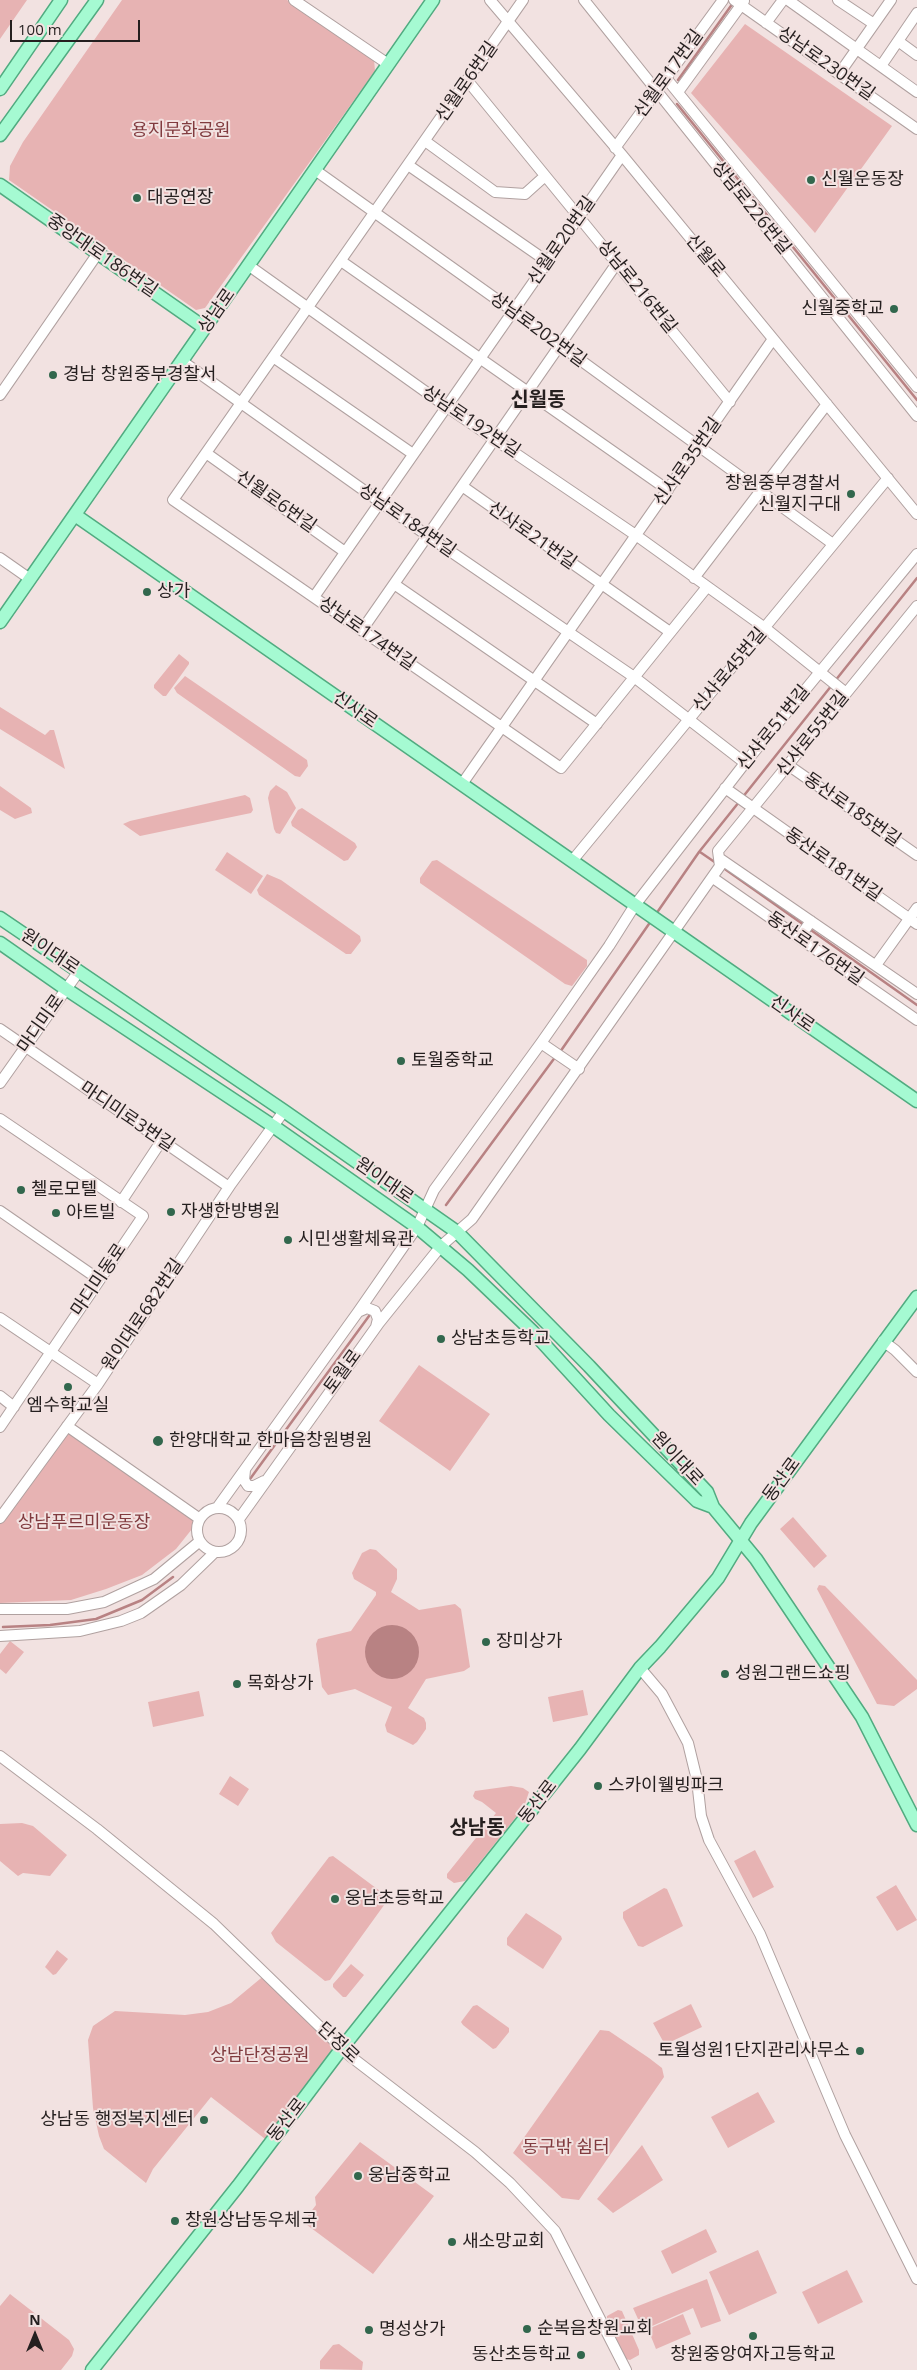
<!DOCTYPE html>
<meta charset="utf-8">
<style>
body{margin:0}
#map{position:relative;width:917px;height:2370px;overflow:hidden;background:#f2e2e1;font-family:"Open Sans",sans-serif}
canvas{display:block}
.north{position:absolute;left:10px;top:2310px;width:50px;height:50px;-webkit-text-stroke:4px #f2e2e1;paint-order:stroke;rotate:0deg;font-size:14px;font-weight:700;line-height:20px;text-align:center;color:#251f1f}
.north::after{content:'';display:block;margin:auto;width:18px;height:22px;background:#251f1f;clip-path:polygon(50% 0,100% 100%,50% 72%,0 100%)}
.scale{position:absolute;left:10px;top:20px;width:130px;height:22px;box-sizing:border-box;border:2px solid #251f1f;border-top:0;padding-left:6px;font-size:15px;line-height:18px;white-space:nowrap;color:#251f1f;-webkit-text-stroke:4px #f2e2e1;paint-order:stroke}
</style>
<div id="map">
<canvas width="917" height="2370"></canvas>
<div class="north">N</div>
<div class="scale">100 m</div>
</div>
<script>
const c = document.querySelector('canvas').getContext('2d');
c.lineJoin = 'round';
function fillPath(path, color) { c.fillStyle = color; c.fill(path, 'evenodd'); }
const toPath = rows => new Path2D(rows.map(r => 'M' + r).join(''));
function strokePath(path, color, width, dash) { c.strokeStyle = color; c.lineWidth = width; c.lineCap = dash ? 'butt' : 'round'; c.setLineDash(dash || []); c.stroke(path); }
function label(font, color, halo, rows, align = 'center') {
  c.font = font + ' "Open Sans","Noto Sans KR",sans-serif'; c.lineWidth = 4; c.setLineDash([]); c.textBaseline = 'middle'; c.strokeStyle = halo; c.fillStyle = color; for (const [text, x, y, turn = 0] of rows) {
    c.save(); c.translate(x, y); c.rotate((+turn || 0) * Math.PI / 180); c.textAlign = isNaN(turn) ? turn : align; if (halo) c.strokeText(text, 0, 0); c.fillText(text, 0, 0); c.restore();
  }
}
fillPath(toPath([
 [0,0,27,0,0,39],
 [122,0,287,0,374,59,375,71,205,308,196,310,9,180,10,166,23,142],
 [745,24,892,126,815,233,691,93],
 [179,654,189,662,189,664,166,696,163,696,154,688,154,685],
 [185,676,307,760,308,766,300,777,295,776,177,693,174,688],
 [0,707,45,735,50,730,54,730,65,769,0,729],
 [276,785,287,792,296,808,280,834,276,833,274,829,268,798,270,791],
 [0,786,31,808,32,813,15,819,0,810],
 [245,795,250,798,253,810,251,813,140,836,123,824,130,821],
 [302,808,355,843,357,847,348,860,344,861,292,826,291,822,298,810],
 [227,852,263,876,251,894,215,870],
 [437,860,587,960,587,966,572,986,565,984,420,883,420,878,432,861],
 [267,874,281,880,360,936,361,941,351,954,346,954,259,895,257,890],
 [419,1365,490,1414,450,1471,379,1421],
 [67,1426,200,1519,176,1549,142,1575,106,1589,71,1600,0,1603,0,1518],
 [793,1517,827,1556,814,1568,780,1529],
 [370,1549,376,1550,397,1569,397,1579,391,1592,419,1610,455,1604,461,1609,470,1667,464,1671,426,1679,408,1708,424,1718,426,1723,426,1729,417,1742,413,1745,387,1732,385,1725,392,1707,355,1689,328,1695,322,1687,316,1644,318,1639,351,1631,376,1595,376,1592,354,1579,352,1573,362,1553],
 [819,1585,825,1586,917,1680,917,1689,894,1706,877,1704,817,1589],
 [10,1641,24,1652,6,1674,0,1669,0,1654],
 [583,1690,588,1715,553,1722,548,1697],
 [199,1691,204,1716,153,1727,148,1702],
 [230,1776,249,1789,238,1806,219,1794],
 [511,1786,523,1788,529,1792,524,1807,465,1881,454,1883,447,1878,447,1874,496,1813,482,1802,475,1799,473,1796,475,1791],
 [22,1823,33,1826,67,1855,50,1876,23,1873,18,1876,0,1861,0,1824],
 [755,1850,774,1887,753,1898,734,1861],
 [333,1856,384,1894,387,1901,330,1980,325,1981,276,1942,271,1933,329,1857],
 [896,1885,917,1920,897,1931,876,1897],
 [664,1888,667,1889,683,1926,643,1947,638,1946,623,1918,623,1912],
 [526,1913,561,1936,562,1939,543,1969,507,1945,507,1938],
 [57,1950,68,1959,56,1974,53,1975,45,1967],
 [351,1964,364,1975,346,1997,343,1997,333,1987,333,1984],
 [266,1974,342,2048,269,2142,211,2097,153,2169,146,2183,104,2149,99,2136,93,2108,88,2040,93,2026,115,2011,185,2015,208,2012,231,2003],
 [691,2004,702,2027,666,2044,664,2043,653,2023],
 [477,2005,509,2028,509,2032,496,2048,493,2049,463,2025,461,2022,473,2006],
 [600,2030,609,2031,649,2058,662,2068,664,2077,579,2200,562,2198,513,2153],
 [758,2092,775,2122,728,2148,711,2117],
 [360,2142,434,2196,373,2274,303,2222,316,2205,315,2197],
 [642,2145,663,2180,613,2213,597,2199],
 [706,2229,717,2252,672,2274,661,2251],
 [758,2250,777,2293,729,2315,709,2272],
 [847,2270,863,2302,818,2324,802,2292],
 [707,2279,721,2321,701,2328,693,2308,643,2330,633,2308],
 [10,2294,69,2340,74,2349,72,2356,61,2370,0,2370,0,2306],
 [618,2310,622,2311,639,2350,639,2355,630,2360,626,2359,607,2320,607,2316],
 [683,2314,691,2334,656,2349,648,2329],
 [339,2344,363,2362,362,2370,320,2369,320,2361,333,2345]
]), '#e7b3b3');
fillPath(toPath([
 '365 1652a27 27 0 1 1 54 0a27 27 0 1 1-54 0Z'
]), '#b88283');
strokePath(toPath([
 [678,80,733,3],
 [677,104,917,400],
 [835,681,917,578],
 [742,798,832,685],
 [700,852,716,863],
 [722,867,804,925],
 [656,914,699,852,739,802],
 [808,928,917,1005],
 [560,1052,651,921],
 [446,1205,556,1056],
 [250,1479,369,1316],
 [3,1627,50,1625,96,1619,142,1600,173,1577]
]), '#b88283', 2.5);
const minor = toPath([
 [294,0,388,64],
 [490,0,622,155,917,514],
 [523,0,173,500,561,768,707,587],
 [584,0,917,416],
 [734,0,917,129],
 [788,0,917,92],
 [838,0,874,24],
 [766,23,783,0],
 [898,41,917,55],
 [881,66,917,13],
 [839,74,891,0],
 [666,78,917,387],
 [467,80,730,402],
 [678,92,744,1],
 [425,141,495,192,525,194,545,176],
 [615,148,723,0],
 [408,165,548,262],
 [315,170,513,311,833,544],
 [341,261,668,490],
 [248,265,447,407,637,536,765,628,846,693],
 [273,357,413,454],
 [182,361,428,536,634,677,745,763],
 [0,395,98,253],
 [206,453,345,552],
 [462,486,670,632],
 [0,558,30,579],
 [694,578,827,404],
 [394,584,597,724],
 [314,597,622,155],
 [362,630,617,263],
 [788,765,917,855],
 [462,784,773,339],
 [725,788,917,924],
 [719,858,917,994],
 [572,861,888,478],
 [713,878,917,1020],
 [799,938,811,921],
 [876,965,917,908],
 [0,1029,229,1187],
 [541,1043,579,1069],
 [0,1083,79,971],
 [0,1119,143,1216,0,1427],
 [121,1202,162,1140],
 [0,1211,91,1274,101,1278],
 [358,1312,367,1308,375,1311,378,1319,376,1327],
 [0,1318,98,1384],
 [883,1341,895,1350,917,1372],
 [0,1396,14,1407],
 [67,1426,200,1519],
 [245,1470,244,1480,248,1486,254,1486,264,1481],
 '197 1530a22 22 0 1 1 44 0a22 22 0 1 1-44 0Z',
 [217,1508,358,1312,417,1227,434,1190,541,1043,609,946,635,905,745,763,917,554],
 [0,1518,98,1384,231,1184,284,1111],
 [239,1519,379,1323,441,1246,472,1219,720,866,718,851,917,606],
 [0,1609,67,1609,104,1602,154,1579,200,1541],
 [0,1636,80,1631,121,1621,141,1613,181,1585,215,1552],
 [640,1668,662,1694,688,1743,697,1780,701,1816,709,1840,760,1934,845,2135,917,2279],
 [0,1756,97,1829,214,1924,350,2056,475,2152,510,2183,555,2231,626,2370]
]);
const major = toPath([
 [0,89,61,0],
 [0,135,97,0],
 [0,185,205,328],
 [75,515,917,1101],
 [0,622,433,0],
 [0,918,284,1111,457,1232,589,1366,707,1492,713,1507,756,1559,862,1717,917,1825],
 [0,943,66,989,273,1126,417,1227,468,1270,533,1332,609,1415,697,1501,713,1507],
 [92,2370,238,2186,342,2048,580,1749,640,1668,660,1647,718,1578,751,1523,917,1297]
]);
strokePath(minor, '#b0a1a0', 12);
strokePath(major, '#51ab80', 15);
strokePath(minor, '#fff', 10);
strokePath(major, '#a5fad2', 12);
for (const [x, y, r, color] of [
 [811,180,5,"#32674d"],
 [137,198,5,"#32674d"],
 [894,309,5,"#32674d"],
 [53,375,5,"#32674d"],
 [851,494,5,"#32674d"],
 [147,592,5,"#32674d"],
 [401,1061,5,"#32674d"],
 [21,1190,5,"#32674d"],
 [171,1212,5,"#32674d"],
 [56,1213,5,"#32674d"],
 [288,1240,5,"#32674d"],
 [441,1339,5,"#32674d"],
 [68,1387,5,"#32674d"],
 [158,1441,6,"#32674d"],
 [486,1642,5,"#32674d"],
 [725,1674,5,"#32674d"],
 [237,1684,5,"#32674d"],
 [598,1786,5,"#32674d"],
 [335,1899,5,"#32674d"],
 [860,2051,5,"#32674d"],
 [204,2120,5,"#32674d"],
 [358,2176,5,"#32674d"],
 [175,2221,5,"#32674d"],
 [452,2242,5,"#32674d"],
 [527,2329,5,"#32674d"],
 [369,2330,5,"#32674d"],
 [753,2336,5,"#32674d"],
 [581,2355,5,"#32674d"]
]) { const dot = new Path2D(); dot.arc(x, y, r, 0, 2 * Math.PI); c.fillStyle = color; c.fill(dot); strokePath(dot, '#f2e2e1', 2); }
label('18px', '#251f1f', '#f2e2e1', [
 ["상남로230번길",826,64,35],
 ["신월로17번길",669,74,-54],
 ["신월로6번길",467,82,-55],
 ["상남로226번길",751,208,51],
 ["신월로20번길",562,241,-55],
 ["중앙대로186번길",102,256,35],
 ["신월로",705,256,50],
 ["상남로216번길",637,287,51],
 ["상남로",217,311,-55],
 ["상남로202번길",538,330,36],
 ["상남로192번길",471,422,34],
 ["신사로35번길",688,462,-55],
 ["신월로6번길",276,502,35],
 ["상남로184번길",407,521,35],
 ["신사로21번길",532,536,35],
 ["상남로174번길",367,634,35],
 ["신사로45번길",730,670,-50],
 ["신사로",355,710,35],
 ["신사로51번길",774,728,-51],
 ["신사로55번길",813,734,-51],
 ["동산로185번길",852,810,35],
 ["동산로181번길",833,865,35],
 ["동산로176번길",815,949,35],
 ["원이대로",50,952,34],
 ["신사로",792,1014,35],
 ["마디미로",41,1024,-55],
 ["마디미로3번길",127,1117,34],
 ["원이대로",384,1181,35],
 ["마디미동로",99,1280,-56],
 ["원이대로682번길",143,1315,-56],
 ["토월로",343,1372,-54],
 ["원이대로",677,1459,47],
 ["동산로",782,1480,-54],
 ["동산로",538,1802,-52],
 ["단정로",338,2043,43],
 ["동산로",287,2120,-52]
]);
label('18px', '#813b3f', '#f2e2e1', [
 ["용지문화공원",181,131],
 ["상남푸르미운동장",84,1523],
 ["상남단정공원",260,2056],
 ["동구밖 쉼터",566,2148]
]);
label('18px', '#251f1f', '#f2e2e1', [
 ["신월운동장",821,180],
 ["대공연장",147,198],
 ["신월중학교",884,309,"right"],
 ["경남 창원중부경찰서",63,375],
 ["창원중부경찰서",841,484,"right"],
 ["신월지구대",841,505,"right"],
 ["상가",157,592],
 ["토월중학교",411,1061],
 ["첼로모텔",31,1190],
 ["자생한방병원",181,1212],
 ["아트빌",66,1213],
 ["시민생활체육관",298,1240],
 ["상남초등학교",451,1339],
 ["엠수학교실",68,1406,"center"],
 ["한양대학교 한마음창원병원",169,1441],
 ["장미상가",496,1642],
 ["성원그랜드쇼핑",735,1674],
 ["목화상가",247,1684],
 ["스카이웰빙파크",608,1786],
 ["웅남초등학교",345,1899],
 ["토월성원1단지관리사무소",850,2051,"right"],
 ["상남동 행정복지센터",194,2120,"right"],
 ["웅남중학교",368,2176],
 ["창원상남동우체국",185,2221],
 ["새소망교회",462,2242],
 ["순복음창원교회",537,2329],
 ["명성상가",379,2330],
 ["동산초등학교",571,2355,"right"],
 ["창원중앙여자고등학교",753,2355,"center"]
], 'left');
label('bold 20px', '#251f1f', '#f2e2e1', [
 ["신월동",538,400],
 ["상남동",477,1828]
]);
</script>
